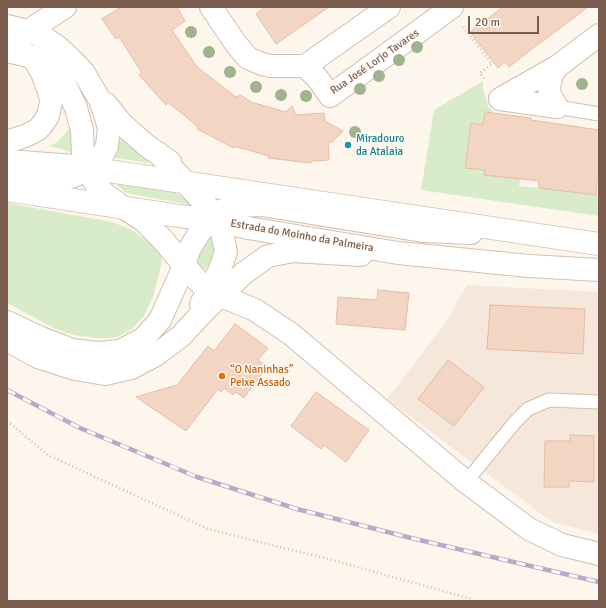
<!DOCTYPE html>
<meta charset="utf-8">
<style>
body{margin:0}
#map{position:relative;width:606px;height:608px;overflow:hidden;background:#fdf6ec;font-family:Signika,sans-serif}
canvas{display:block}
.frame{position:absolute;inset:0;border:8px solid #7a5c4d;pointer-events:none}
.scale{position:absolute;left:468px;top:16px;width:71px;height:18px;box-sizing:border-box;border:2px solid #7a5c4d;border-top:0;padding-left:5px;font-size:12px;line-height:14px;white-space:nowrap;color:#7a5c4d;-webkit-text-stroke:3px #fffaf3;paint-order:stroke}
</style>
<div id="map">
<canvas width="606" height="608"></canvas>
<div class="frame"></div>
<div class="scale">20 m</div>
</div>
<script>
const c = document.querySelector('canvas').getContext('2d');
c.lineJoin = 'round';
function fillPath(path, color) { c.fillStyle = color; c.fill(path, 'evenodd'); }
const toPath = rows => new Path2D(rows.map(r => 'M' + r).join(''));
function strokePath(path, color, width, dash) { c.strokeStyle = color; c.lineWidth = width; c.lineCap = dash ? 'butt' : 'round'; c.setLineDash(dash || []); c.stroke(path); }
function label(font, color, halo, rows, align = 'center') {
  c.font = font + ' Signika,sans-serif'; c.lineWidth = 3; c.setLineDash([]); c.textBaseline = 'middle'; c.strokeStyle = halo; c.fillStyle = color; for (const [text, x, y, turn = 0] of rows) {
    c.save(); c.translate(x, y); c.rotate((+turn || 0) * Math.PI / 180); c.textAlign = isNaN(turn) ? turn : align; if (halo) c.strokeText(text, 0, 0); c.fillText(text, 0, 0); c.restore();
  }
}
fillPath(toPath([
 [467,285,599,292,599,534,552,522,387,399,444,325]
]), '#f5e8da');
fillPath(toPath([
 [483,81,483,90,489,107,494,113,485,112,483,125,471,123,465,167,485,170,485,175,520,179,519,186,599,195,599,216,421,190,434,110],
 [72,126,71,152,50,146,57,142],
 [119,138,150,163,110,157,118,146],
 [111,180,173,191,192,205,126,193],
 [7,203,112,222,132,230,155,247,160,252,162,258,161,266,153,297,143,317,132,329,123,334,113,338,96,338,74,335,56,329,7,303],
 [210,236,213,238,217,248,210,265,206,269,202,269,196,265,197,249]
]), '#d8ecc9');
const building = toPath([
 [121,7,177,7,185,21,172,30,197,67,236,97,240,95,251,102,286,112,292,106,296,115,324,113,325,121,343,131,332,142,328,142,329,160,312,161,311,163,268,158,269,156,234,146,234,148,197,129,198,127,184,115,168,103,166,105,139,75,142,73,119,37,116,39,102,19,121,7],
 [266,7,329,7,276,44,256,14,266,7],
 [503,7,588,7,539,44,538,44,509,67,505,62,498,68,470,32,503,7],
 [485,112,531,118,531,120,599,130,599,182,597,182,596,195,539,188,539,181,484,175,485,170,465,168,471,123,483,125,485,112],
 [378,290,409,293,405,330,336,324,338,297,377,300,378,290],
 [490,305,585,309,583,354,487,349,490,305],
 [235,324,268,348,258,360,267,367,244,398,236,392,233,395,224,388,221,392,218,389,186,431,136,397,177,385,208,346,214,351,235,324],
 [448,360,484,387,454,426,418,399,448,360],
 [316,392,369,430,346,462,324,445,321,449,291,426,316,392],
 [570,435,594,436,594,482,569,481,569,487,544,487,545,441,570,441,570,435]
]);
fillPath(building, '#f3d5c3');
strokePath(building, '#e6bba3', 1);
const service = toPath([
 [557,107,599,114],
 [466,482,515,422,528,409,549,400,599,402]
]);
const minor = toPath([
 [211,7,236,44,248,58,262,64,271,66,305,66,389,7],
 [11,52,28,31,65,7],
 [305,66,318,79,330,96,452,7],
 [557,107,500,99,558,66],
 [557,107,550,95,549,87,552,74,558,66,599,35],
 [7,142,25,136,37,130,42,125,48,116,51,102,50,95,43,75,33,57],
 [124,208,143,220,162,239,197,280,209,291,255,310,291,334,466,482,529,529,562,545,599,554]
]);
const tertiary = toPath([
 [7,26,28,31,45,38,59,48,72,60,84,73,101,102,109,128,107,146,100,160,78,174,63,180,42,184,10,181],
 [7,51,33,57,44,63,54,71,65,84,76,108,82,130,83,155,92,178,97,186,106,195,124,208],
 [106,104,122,124,146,145,170,162],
 [158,153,208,207,222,233,226,252,219,272,201,304],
 [7,322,41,338,72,350,99,353,120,351,143,339,160,320,180,275,190,248,201,230,214,220,223,210,235,206,262,205,423,231,471,233],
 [7,340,38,357,75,369,105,374,131,368,156,355,181,336,205,310,244,273,268,256,293,251,361,255]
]);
const secondary = toPath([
 [7,161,75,166,599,244],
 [7,190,179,216,214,220,248,228,398,253,529,266,599,270]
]);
strokePath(service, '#d1beb0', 15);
strokePath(minor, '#d1beb0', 24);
strokePath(tertiary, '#d1beb0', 24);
strokePath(secondary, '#d6c0b0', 24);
strokePath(toPath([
 [463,27,492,64,480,73,486,81],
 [7,421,48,455,208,529,332,560,472,599]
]), '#d9b8a5', 2.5, [1, 3]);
strokePath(service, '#fff', 13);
strokePath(minor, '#fff', 22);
strokePath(tertiary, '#fff', 22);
strokePath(secondary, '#fff', 22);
const rail = toPath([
 [7,390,80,428,197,477,297,509,411,538,599,582]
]);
strokePath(rail, '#b9a8c9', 4.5);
strokePath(rail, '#fffaf3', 3, [9]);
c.fillStyle = '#a0b28e';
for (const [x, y] of [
 [191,32],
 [417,47],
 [209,52],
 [399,60],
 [230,72],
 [379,76],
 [582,84],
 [256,87],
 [360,89],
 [281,95],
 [306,96],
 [355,132]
]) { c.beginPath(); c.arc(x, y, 6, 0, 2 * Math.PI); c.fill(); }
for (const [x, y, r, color] of [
 [348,145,4,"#0f9aa8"],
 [222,376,4,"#e8710a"]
]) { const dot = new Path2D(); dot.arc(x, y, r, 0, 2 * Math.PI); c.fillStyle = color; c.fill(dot); strokePath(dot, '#fffaf3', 1.5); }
label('11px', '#7a5c4d', '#fffaf3', [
 ["Rua José Lorjo Tavares",375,62,-35],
 ["Estrada do Moinho da Palmeira",302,236,10]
]);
label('11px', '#0d838f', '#fffaf3', [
 ["Miradouro",356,139],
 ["da Atalaia",356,152]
], 'left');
label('11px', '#c56008', '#fffaf3', [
 ["“O Naninhas”",230,370],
 ["Peixe Assado",230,383]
], 'left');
</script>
